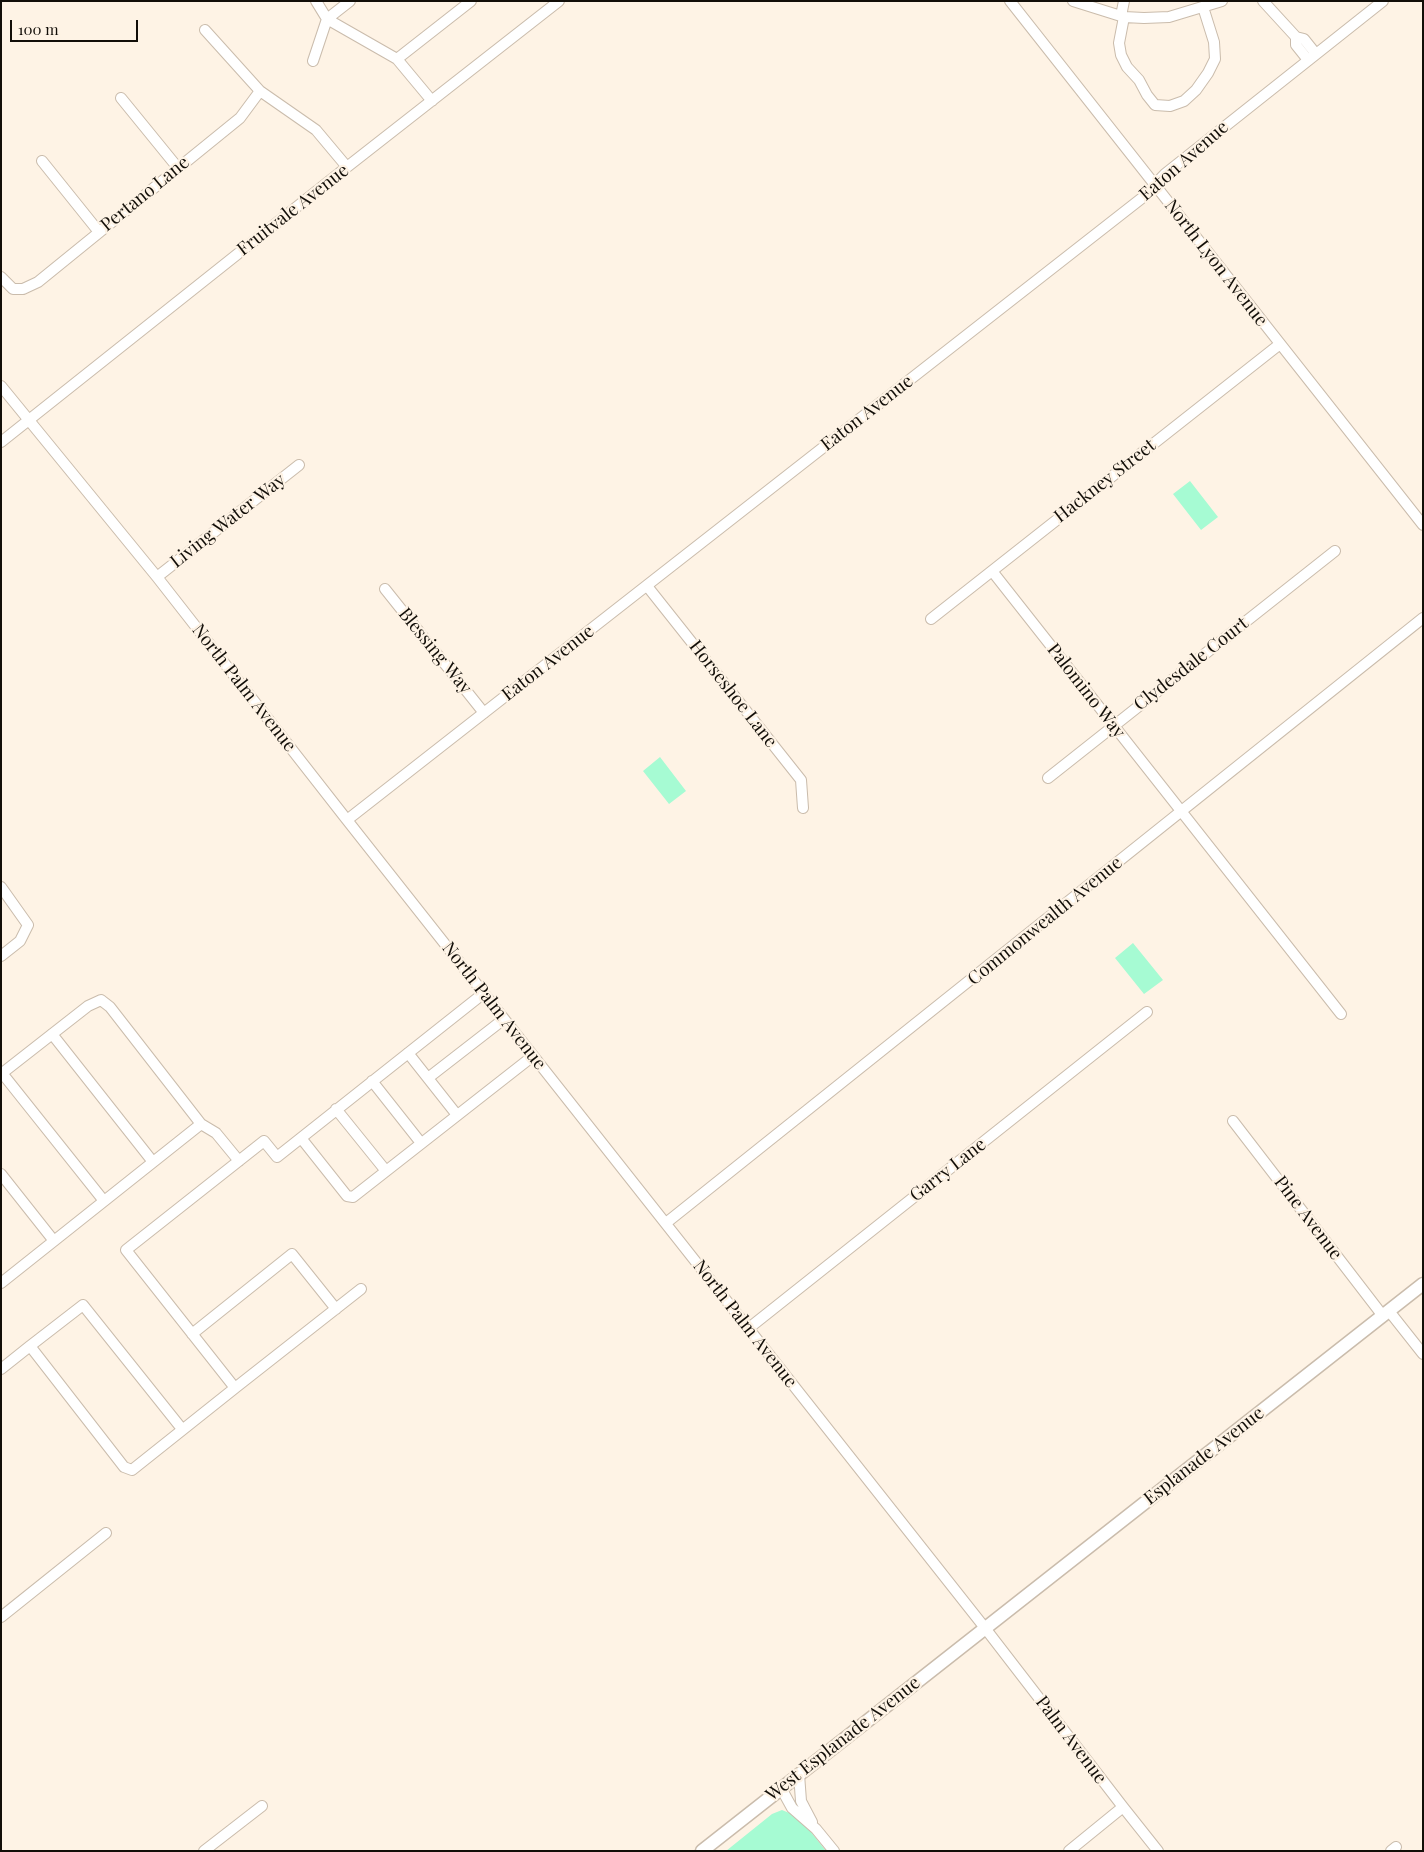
<!DOCTYPE html>
<style>
body{margin:0}
#map{position:relative;width:1424px;height:1852px;overflow:hidden;background:#fef3e5;font-family:"Playfair Display",serif}
canvas{display:block}
.frame{position:absolute;inset:0;border:2px solid #120e08;pointer-events:none}
.scale{position:absolute;left:10px;top:20px;width:128px;height:22px;box-sizing:border-box;border:2px solid #120e08;border-top:0;padding-left:6px;font-size:15px;line-height:18px;white-space:nowrap;color:#120e08;-webkit-text-stroke:4px #fef3e5;paint-order:stroke}
</style>
<div id="map">
<canvas width="1424" height="1852"></canvas>
<div class="frame"></div>
<div class="scale">100 m</div>
</div>
<script>
const c = document.querySelector('canvas').getContext('2d');
c.lineJoin = 'round';
function fillPath(path, color) { c.fillStyle = color; c.fill(path, 'evenodd'); }
const toPath = rows => new Path2D(rows.map(r => 'M' + r).join(''));
function strokePath(path, color, width, dash) { c.strokeStyle = color; c.lineWidth = width; c.lineCap = dash ? 'butt' : 'round'; c.setLineDash(dash || []); c.stroke(path); }
function label(font, color, halo, rows, align = 'center') {
  c.font = font + ' "Playfair Display",serif'; c.lineWidth = 4.5; c.setLineDash([]); c.textBaseline = 'middle'; c.strokeStyle = halo; c.fillStyle = color; for (const [text, x, y, turn = 0] of rows) {
    c.save(); c.translate(x, y); c.rotate((+turn || 0) * Math.PI / 180); c.textAlign = isNaN(turn) ? turn : align; if (halo) c.strokeText(text, 0, 0); c.fillText(text, 0, 0); c.restore();
  }
}
fillPath(toPath([
 [1190,481,1218,517,1201,530,1173,494],
 [660,757,686,791,669,804,643,771],
 [1133,943,1163,980,1144,994,1115,958],
 [782,1810,799,1817,826,1851,726,1851,772,1814]
]), '#a6fbd3');
const minor = toPath([
 [316,1,327,19,397,59,432,101],
 [1010,1,1423,525],
 [1073,1,1124,17,1144,18,1169,17,1222,1],
 [1263,1,1296,37,1304,39,1316,54],
 [1121,16,1124,1],
 [1124,17,1119,43,1121,55,1127,67,1139,80,1147,95,1155,105,1170,106,1184,101,1196,90,1208,73,1215,59,1214,42,1203,7],
 [205,30,260,91,316,130,347,167],
 [1296,37,1296,45,1308,60],
 [397,59,471,1],
 [313,61,327,19,350,1],
 [121,98,178,168],
 [42,161,99,232],
 [1,277,13,289,23,289,38,282,240,118,260,91],
 [1,386,157,577,347,820,985,1628,1123,1807,1158,1851],
 [1,442,347,167,559,1],
 [992,571,1341,1014],
 [157,577,299,465],
 [647,586,801,780,803,808],
 [385,589,484,713],
 [931,619,1280,344],
 [1048,778,1335,551],
 [347,820,1142,198,1165,174,1383,1],
 [1,887,28,925,20,941,1,956],
 [52,1034,153,1162],
 [408,1053,457,1115],
 [2,1073,104,1201],
 [1,1074,88,1006,101,1000,110,1007,201,1124,1,1283],
 [428,1078,504,1019],
 [372,1081,421,1143],
 [336,1109,386,1171],
 [1233,1121,1383,1316],
 [201,1124,216,1133,239,1161],
 [301,1138,347,1196,353,1197,533,1056],
 [1,1174,54,1241],
 [666,1223,1423,618],
 [1389,1311,1423,1354],
 [749,1328,1147,1012],
 [192,1334,292,1254,336,1309],
 [30,1346,83,1305,182,1429],
 [1,1369,30,1346,124,1467,132,1470,235,1388,126,1250,264,1141,277,1157,484,993],
 [235,1388,361,1289],
 [1,1617,106,1533],
 [799,1774,801,1801,812,1822],
 [781,1788,792,1808,816,1829,834,1851],
 [204,1851,262,1806],
 [1069,1851,1123,1807],
 [1391,1851,1396,1847]
]);
const major = toPath([
 [702,1851,1423,1284]
]);
strokePath(minor, '#cabcac', 12);
strokePath(major, '#cabcac', 15);
strokePath(minor, '#fff', 10);
strokePath(major, '#fff', 12);
label('18px', '#120e08', '#fef3e5', [
 ["Eaton Avenue",1184,161,-41],
 ["Pertano Lane",145,194,-39],
 ["Fruitvale Avenue",293,210,-38],
 ["North Lyon Avenue",1216,263,52],
 ["Eaton Avenue",867,413,-38],
 ["Hackney Street",1105,481,-38],
 ["Living Water Way",228,521,-38],
 ["Blessing Way",435,651,51],
 ["Eaton Avenue",548,663,-38],
 ["Clydesdale Court",1191,664,-38],
 ["North Palm Avenue",244,688,52],
 ["Palomino Way",1086,691,52],
 ["Horseshoe Lane",733,694,52],
 ["Commonwealth Avenue",1045,921,-39],
 ["North Palm Avenue",494,1006,52],
 ["Garry Lane",948,1170,-38],
 ["Pine Avenue",1308,1218,53],
 ["North Palm Avenue",745,1324,52],
 ["Esplanade Avenue",1204,1456,-38],
 ["West Esplanade Avenue",843,1739,-38],
 ["Palm Avenue",1071,1740,53]
]);
</script>
